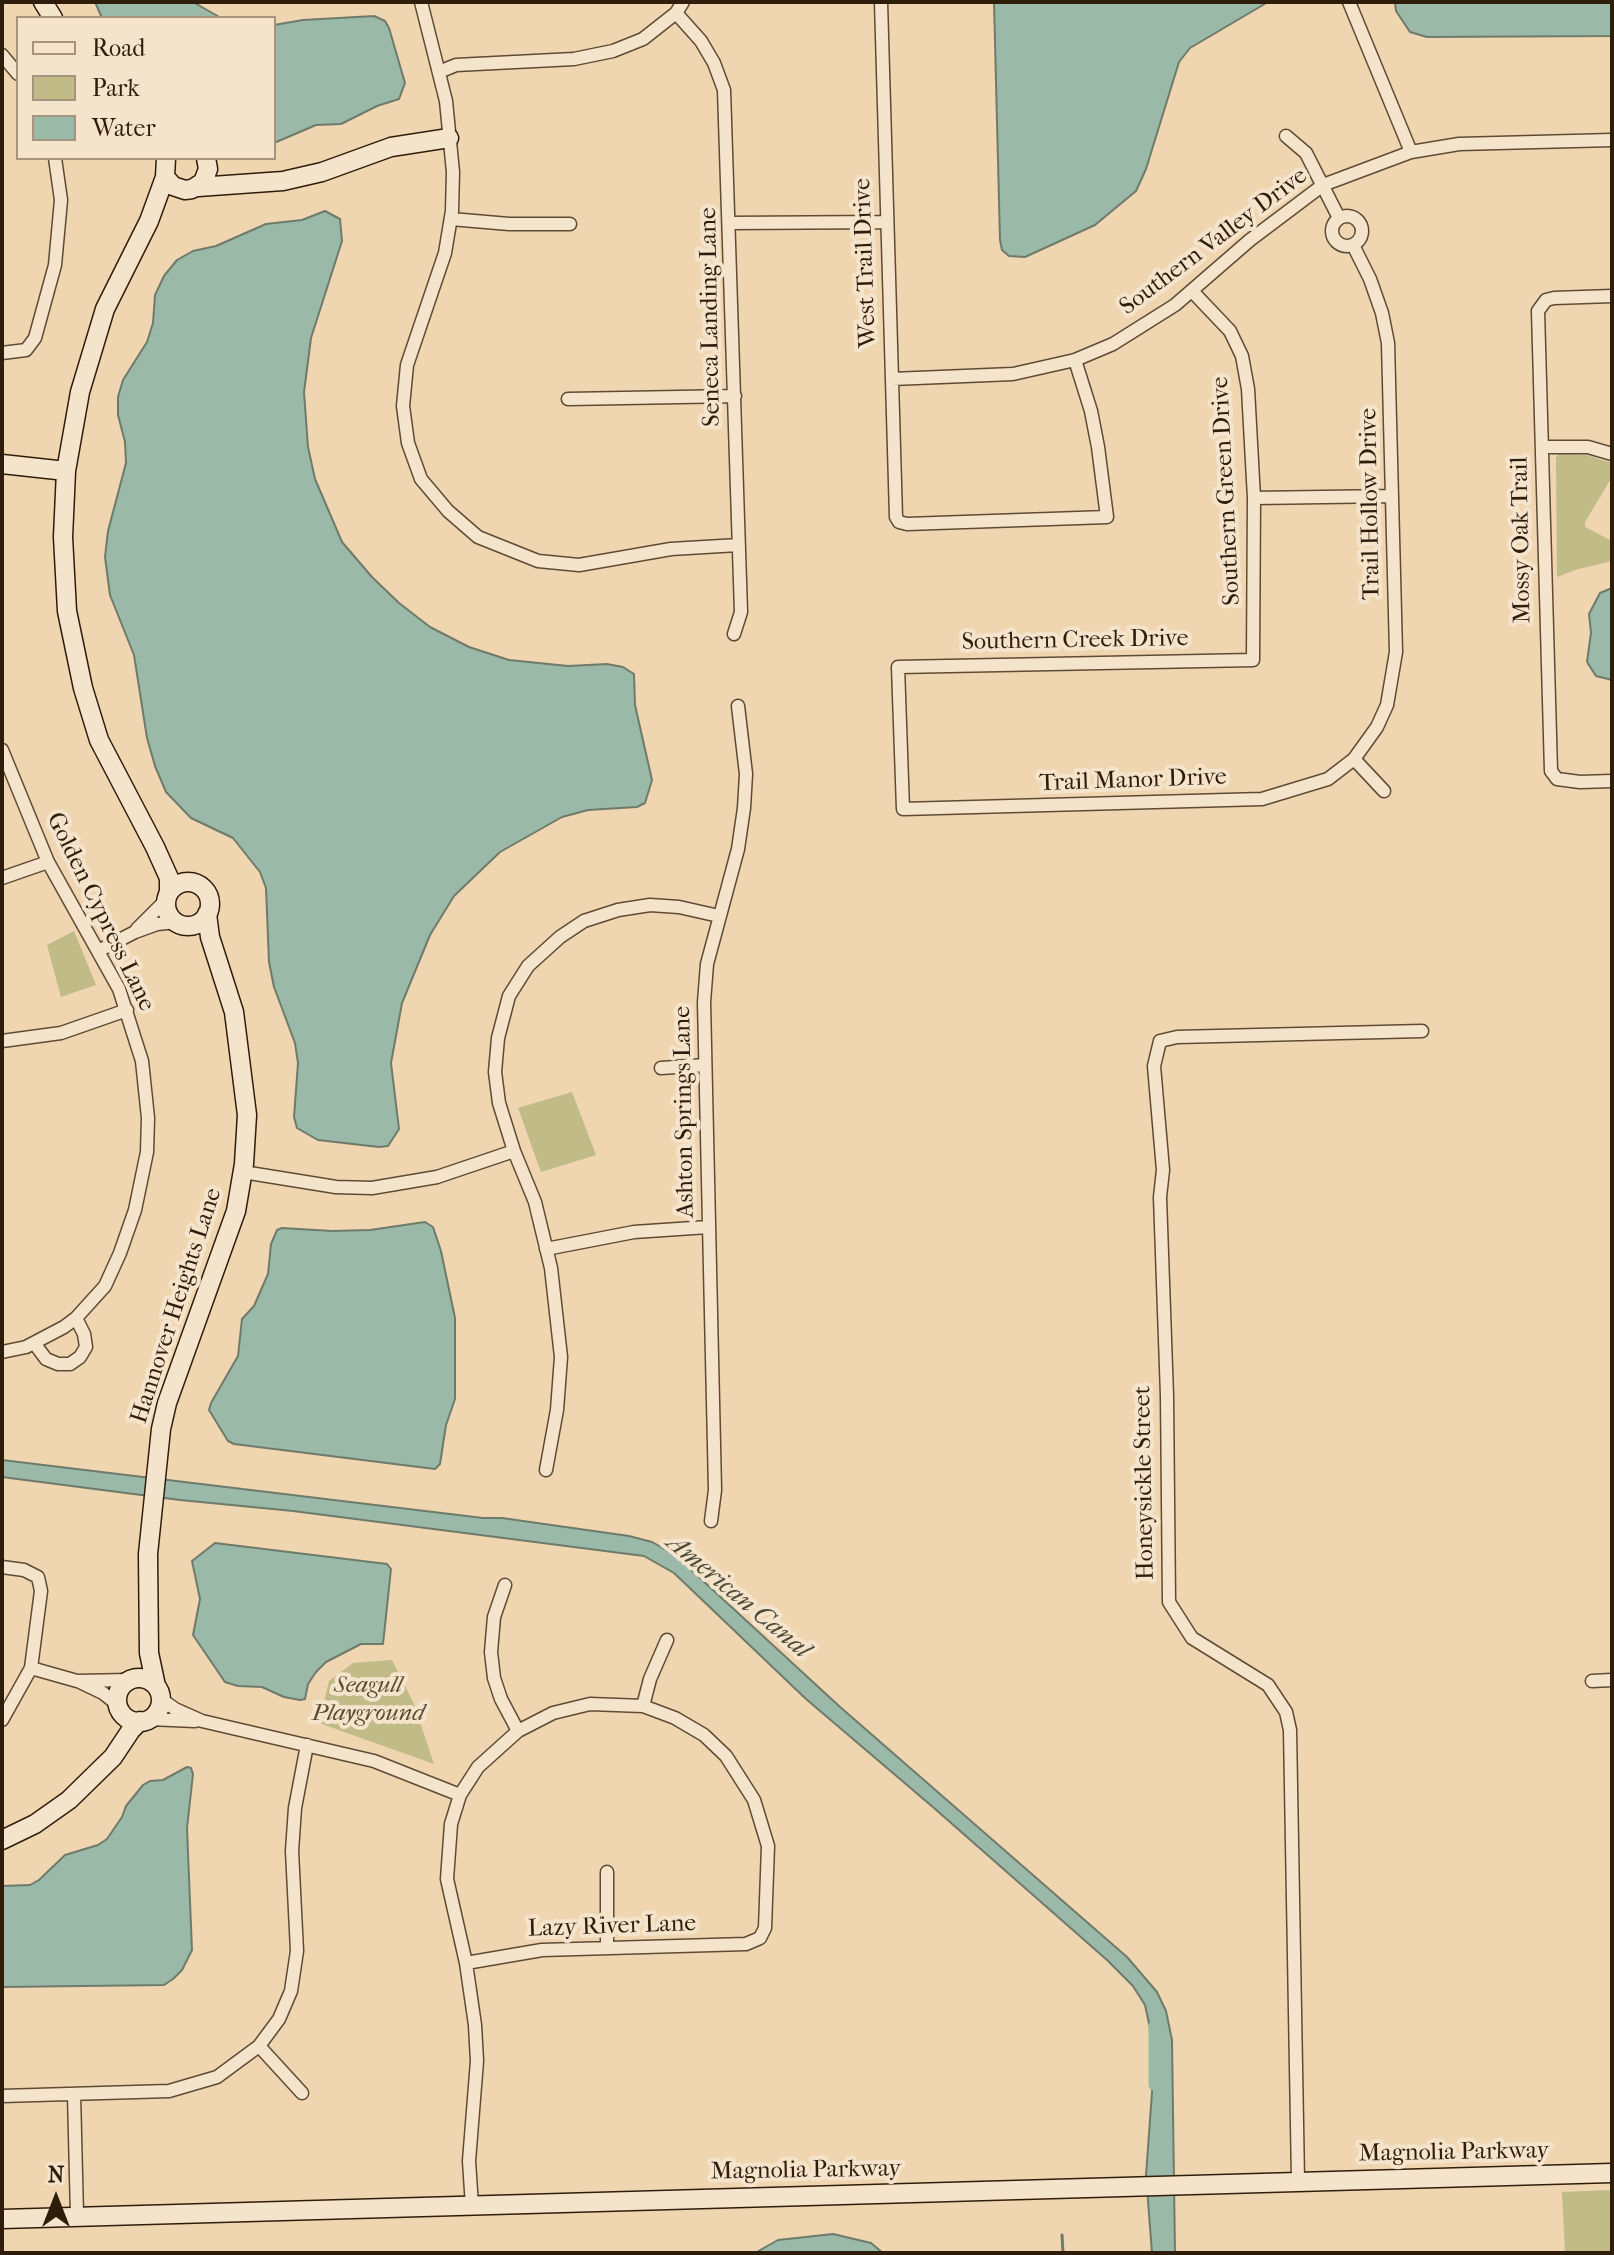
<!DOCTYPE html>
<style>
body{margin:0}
#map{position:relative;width:1614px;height:2255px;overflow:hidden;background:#efd5b0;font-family:"IM FELL French Canon",serif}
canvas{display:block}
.frame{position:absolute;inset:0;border:4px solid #2f1d0b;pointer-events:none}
.legend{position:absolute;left:16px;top:16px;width:260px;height:144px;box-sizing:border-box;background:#f5e4cc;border:2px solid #a6947f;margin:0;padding:10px 14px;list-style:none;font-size:24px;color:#2f1d0b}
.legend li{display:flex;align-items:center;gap:16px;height:40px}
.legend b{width:40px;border:2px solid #a6947f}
.north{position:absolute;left:16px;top:2159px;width:80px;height:80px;-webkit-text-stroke:6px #f5e4cc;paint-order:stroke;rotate:0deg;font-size:22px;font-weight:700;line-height:32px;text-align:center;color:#2f1d0b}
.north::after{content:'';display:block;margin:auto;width:28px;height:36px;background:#2f1d0b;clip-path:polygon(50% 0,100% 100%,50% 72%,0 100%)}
</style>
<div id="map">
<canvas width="1614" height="2255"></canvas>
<div class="frame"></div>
<ul class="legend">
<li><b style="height:10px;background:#f5e4cc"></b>Road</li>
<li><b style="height:22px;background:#c0bb87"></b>Park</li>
<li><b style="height:22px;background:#9ab9a9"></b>Water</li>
</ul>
<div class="north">N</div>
</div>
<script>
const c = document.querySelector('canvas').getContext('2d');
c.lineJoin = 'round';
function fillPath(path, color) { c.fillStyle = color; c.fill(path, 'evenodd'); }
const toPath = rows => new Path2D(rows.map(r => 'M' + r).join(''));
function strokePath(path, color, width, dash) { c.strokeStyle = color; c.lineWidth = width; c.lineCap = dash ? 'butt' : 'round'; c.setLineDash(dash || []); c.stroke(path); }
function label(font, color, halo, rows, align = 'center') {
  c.font = font + ' "IM FELL French Canon",serif'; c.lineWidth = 8; c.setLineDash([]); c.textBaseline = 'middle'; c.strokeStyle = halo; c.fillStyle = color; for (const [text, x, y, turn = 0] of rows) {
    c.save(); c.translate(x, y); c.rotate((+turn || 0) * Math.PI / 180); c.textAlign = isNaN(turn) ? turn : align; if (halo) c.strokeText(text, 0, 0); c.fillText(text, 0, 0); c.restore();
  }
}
fillPath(toPath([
 [1560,454,1586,455,1612,463,1612,477,1585,522,1585,527,1612,541,1612,561,1575,570,1557,577,1556,457],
 [74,931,96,985,61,997,47,945],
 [572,1092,596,1155,541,1172,518,1108],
 [392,1660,414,1704,434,1764,319,1723,329,1681,353,1663],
 [1612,2190,1612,2253,1565,2253,1562,2192]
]), '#c0bb87');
const water = toPath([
 [95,2,193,2,221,18,102,18,95,2],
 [994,2,1268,2,1190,48,1179,62,1146,169,1136,191,1095,225,1025,257,1009,256,1002,250,1000,240,994,2],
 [1395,2,1612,2,1612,36,1427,37,1410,32,1396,11,1395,2],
 [374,16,385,21,389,28,405,83,399,99,377,106,341,124,316,125,274,143,274,25,303,20,374,16],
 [325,211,340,219,342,241,311,338,304,392,308,447,315,479,342,542,372,577,399,603,430,627,469,647,509,660,568,666,607,664,623,667,634,674,635,705,652,780,645,803,637,807,588,810,562,817,500,852,454,896,430,935,402,1003,391,1063,399,1129,388,1146,379,1147,318,1140,297,1128,294,1117,298,1063,295,1043,274,987,269,962,266,888,260,872,233,838,191,818,166,792,155,766,147,738,134,655,110,595,105,557,108,531,126,463,125,442,118,415,118,397,123,380,147,342,153,323,155,295,164,276,177,260,193,251,216,246,266,224,302,220,325,211],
 [1612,588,1612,680,1596,676,1587,662,1591,633,1589,614,1600,593,1612,588],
 [425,1222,433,1227,441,1251,455,1318,455,1399,446,1425,440,1464,435,1469,234,1444,228,1441,209,1410,211,1403,238,1356,242,1319,254,1306,268,1274,271,1244,277,1230,282,1228,332,1231,370,1230,425,1222],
 [2,1460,483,1518,502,1518,629,1536,652,1542,675,1555,839,1706,1127,1957,1157,1992,1166,2011,1172,2040,1175,2253,1152,2253,1146,2175,1155,2051,1145,2005,1133,1986,1107,1960,934,1808,806,1699,674,1573,644,1556,293,1511,180,1500,2,1477,2,1460],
 [215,1543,387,1564,391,1569,383,1644,361,1644,326,1662,316,1672,308,1684,305,1699,300,1700,284,1697,262,1687,238,1686,225,1682,193,1635,200,1599,192,1561,215,1543],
 [187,1767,191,1768,193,1774,187,1828,192,1950,182,1970,173,1979,164,1985,2,1987,2,1886,30,1885,39,1880,65,1855,98,1845,107,1839,122,1817,126,1806,143,1785,150,1781,163,1780,187,1767],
 [833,2234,871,2243,883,2253,755,2253,778,2240,833,2234]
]);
fillPath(water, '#9ab9a9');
strokePath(water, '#6f7b6a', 2);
strokePath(toPath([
 [1062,2235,1063,2253]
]), '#6f7b6a', 3);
strokePath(toPath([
 [1154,2026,1154,2085]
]), '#9ab9a9', 11);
const street = toPath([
 [421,2,446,101,453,172,452,211,445,253,407,365,403,406,408,443,421,479,448,511,478,537,538,561,579,565,671,549,738,545],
 [881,2,896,517,899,522,907,524,1107,517,1098,447,1091,411,1075,360],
 [1349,2,1411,152],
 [676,13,701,41,714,63,724,90,741,612,734,634],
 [2,55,18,74],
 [439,72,456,65,574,59,613,51,643,39,676,13,683,2],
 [1286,136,1306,153,1339,218],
 '1332 231a15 15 0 1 1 30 0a15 15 0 1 1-30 0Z',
 [451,219,509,224,570,224],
 [730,223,887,222],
 [1192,291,1230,331,1242,356,1248,389,1254,498,1253,660,898,667,903,809,1262,799,1328,779,1354,759,1377,727,1387,705,1396,652,1388,343,1382,313,1370,279,1353,245],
 [1612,296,1554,298,1546,300,1538,311,1551,771,1557,779,1580,782,1612,781],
 [2,353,26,350,35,338,55,265,61,200,55,158],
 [892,379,1013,374,1075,360,1113,344,1175,305,1250,240,1323,185,1411,152,1459,144,1612,140],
 [568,399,735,396],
 [1542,447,1588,447,1612,454],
 [1254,498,1392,496],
 [2,750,48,862,119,989,142,1061,148,1118,147,1152,135,1210,120,1253,105,1286,76,1318,64,1327,26,1347,2,1352],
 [1354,759,1384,791],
 [2,878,48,862],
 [137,929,167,899],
 [98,951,135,932,157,924,177,922],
 [2,1041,61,1033,127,1010],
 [661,1068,704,1065],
 [243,1172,336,1187,372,1188,437,1177,514,1151],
 [546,1249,634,1232,708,1227],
 [34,1343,46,1359,58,1364,70,1364,80,1357,86,1347,84,1334,76,1318],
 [546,1470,557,1410,561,1357,551,1268,535,1202,514,1151,499,1103,495,1072,498,1038,509,996,528,966,560,937,584,921,618,910,650,905,679,907,719,916],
 [711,1521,715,1490,704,1002,707,964,738,849,744,808,746,774,738,706],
 [2,1567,24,1570,38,1577,41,1591,31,1668,2,1720],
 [505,1585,494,1617,491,1652,494,1678,501,1699,518,1731],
 [31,1668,77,1681,129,1680],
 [1592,1681,1612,1680],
 [80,1682,103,1693,117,1704],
 [161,1699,175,1709,202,1721,374,1761,460,1795],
 [643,1706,650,1679,667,1640],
 [149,1719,195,1721],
 [607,1872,607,1947],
 [466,1963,542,1950,746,1944,760,1938,765,1928,768,1846,754,1800,726,1756,704,1735,675,1718,643,1706,590,1704,553,1713,518,1731,478,1767,460,1795,451,1824,447,1879,466,1963,475,2025,477,2061,469,2161,472,2206],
 [259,2046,302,2093],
 [74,2094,77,2216],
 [2,2096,169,2091,217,2077,259,2046,279,2019,291,1991,297,1951,292,1851,295,1808,307,1745],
 [1298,2180,1290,1730,1286,1712,1268,1685,1192,1638,1169,1602,1167,1396,1160,1197,1163,1170,1154,1066,1160,1041,1177,1037,1422,1031]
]);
const secondary = toPath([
 [43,2,53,18],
 [166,158,165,177,173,186,185,190,192,189,203,182,208,169,206,158],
 [165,177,149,221,105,309,80,392,66,471,63,537,67,611,83,688,99,740,155,847,169,878,169,892],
 [198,187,283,181,322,172,391,147,449,138],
 [2,464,66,471],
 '166 904a22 22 0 1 1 44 0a22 22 0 1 1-44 0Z',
 '117 1700a22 22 0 1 1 44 0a22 22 0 1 1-44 0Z',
 [156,1686,149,1653,148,1554,161,1429,167,1403,236,1211,244,1164,247,1115,234,1012,210,937,207,914],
 [2,1840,35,1824,69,1800,113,1757,131,1730,140,1721],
 [2,2219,1612,2173]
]);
strokePath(street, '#5f4b34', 15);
strokePath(secondary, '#2f1d0b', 21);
strokePath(street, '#f5e4cc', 12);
strokePath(secondary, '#f5e4cc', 18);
label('24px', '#2f1d0b', '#f5e4cc', [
 ["Southern Valley Drive",1214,242,-37],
 ["West Trail Drive",866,263,-92],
 ["Seneca Landing Lane",711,317,-91],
 ["Southern Green Drive",1227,491,-93],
 ["Trail Hollow Drive",1371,504,-91],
 ["Mossy Oak Trail",1522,540,-91],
 ["Southern Creek Drive",1075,641,-1],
 ["Trail Manor Drive",1133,781,-2],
 ["Golden Cypress Lane",100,912,64],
 ["Ashton Springs Lane",685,1112,-91],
 ["Hannover Heights Lane",177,1306,-72],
 ["Honeysickle Street",1145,1483,-91],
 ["Lazy River Lane",612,1927,-2],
 ["Magnolia Parkway",1454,2153,-1],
 ["Magnolia Parkway",806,2171,-1]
]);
label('italic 24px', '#5a4c30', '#f5e4cc', [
 ["Seagull",368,1686],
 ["Playground",368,1714]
]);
label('italic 26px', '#4f4c3a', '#f5e4cc', [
 ["American Canal",738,1597,40]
]);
</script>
